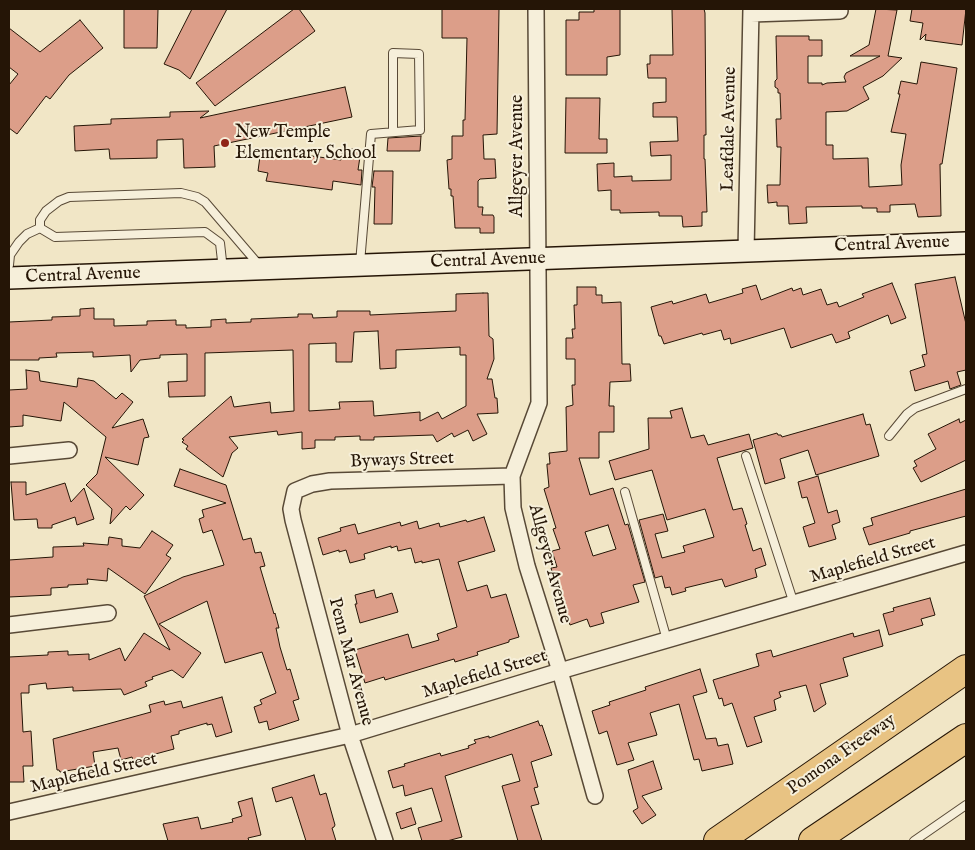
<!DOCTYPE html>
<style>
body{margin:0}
#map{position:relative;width:975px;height:850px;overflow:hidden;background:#f1e6c6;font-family:"IM FELL English",serif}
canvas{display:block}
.frame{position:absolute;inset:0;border:10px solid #251506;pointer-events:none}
</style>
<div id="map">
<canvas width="975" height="850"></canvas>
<div class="frame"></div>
</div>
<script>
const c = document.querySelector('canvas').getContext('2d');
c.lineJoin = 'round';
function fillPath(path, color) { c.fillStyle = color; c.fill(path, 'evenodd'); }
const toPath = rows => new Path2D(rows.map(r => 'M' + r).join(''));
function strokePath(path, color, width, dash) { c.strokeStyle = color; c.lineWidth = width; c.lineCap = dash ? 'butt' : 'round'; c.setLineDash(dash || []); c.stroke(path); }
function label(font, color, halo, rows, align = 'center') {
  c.font = font + ' "IM FELL English",serif'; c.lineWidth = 4; c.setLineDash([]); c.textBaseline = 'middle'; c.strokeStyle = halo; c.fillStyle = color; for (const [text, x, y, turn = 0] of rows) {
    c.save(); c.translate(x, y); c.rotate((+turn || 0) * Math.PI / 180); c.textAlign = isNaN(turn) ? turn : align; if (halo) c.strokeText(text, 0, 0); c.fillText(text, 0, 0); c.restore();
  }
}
const building = toPath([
 [124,9,158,9,157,48,124,48,124,9],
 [192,9,227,9,190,79,179,70,164,64,192,9],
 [294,9,299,9,315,31,215,106,196,83,294,9],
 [442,9,499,9,497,134,483,135,484,159,495,159,496,178,480,179,478,181,478,207,483,207,482,215,493,215,494,217,494,233,480,233,480,228,455,228,453,196,451,196,451,189,449,189,447,160,452,159,452,136,463,136,463,120,465,120,467,38,442,38,442,9],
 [594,9,620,9,620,55,607,57,607,75,566,75,566,20,579,20,579,12,594,12,594,9],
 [672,9,704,9,705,13,706,135,704,135,704,159,705,159,707,212,702,212,702,226,683,227,682,216,659,216,659,212,620,213,620,210,611,210,611,190,598,191,597,164,614,163,614,177,632,176,632,181,671,180,671,155,651,156,650,142,678,141,677,117,653,117,653,103,666,102,666,78,648,78,647,64,650,64,650,55,673,55,672,9],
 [876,9,897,10,888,56,902,58,883,76,863,87,869,99,847,111,826,112,826,145,833,145,833,159,868,158,869,187,902,185,901,165,906,134,891,132,900,94,898,94,901,81,917,84,921,62,957,68,942,164,940,164,941,216,918,217,915,204,890,205,890,212,877,212,877,208,862,208,862,206,806,207,807,223,789,224,788,206,777,206,777,202,768,203,767,185,780,185,781,147,777,147,776,119,781,119,780,93,778,93,778,89,775,87,775,81,777,79,776,36,809,36,809,40,822,40,822,56,808,56,808,83,822,83,822,85,827,83,846,82,844,77,846,73,880,56,850,56,869,45,876,9],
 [912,9,966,9,962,45,925,40,926,34,920,40,923,23,910,21,912,9],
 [80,20,103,48,69,75,50,99,46,96,17,134,9,128,9,85,18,74,9,67,9,28,40,52,80,20],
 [345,87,352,117,214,146,215,167,184,168,183,139,157,140,157,158,110,159,109,149,75,151,74,126,111,124,111,119,170,117,170,112,209,111,200,118,345,87],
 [566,98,600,98,599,139,607,139,607,153,565,153,566,98],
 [421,136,420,151,387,151,388,138,421,136],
 [343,148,361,150,358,170,362,170,361,185,333,181,332,190,266,181,268,173,258,171,261,149,341,160,343,148],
 [374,171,393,171,392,224,374,224,375,187,372,187,374,171],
 [955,277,966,324,966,370,957,372,961,385,950,389,948,381,915,391,910,371,925,366,922,355,927,354,915,284,955,277],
 [892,283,906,318,891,324,888,315,848,332,850,338,836,343,832,334,791,348,784,328,731,344,730,338,724,340,721,330,703,335,702,333,664,344,661,336,659,336,651,307,672,301,673,304,706,294,709,303,743,293,742,289,756,285,761,300,792,288,793,291,801,288,803,295,821,289,827,305,837,302,839,307,864,297,862,294,892,283],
 [577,287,596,287,596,295,602,295,602,303,621,302,622,364,630,364,631,381,610,382,609,406,614,406,614,432,599,432,599,458,579,458,590,495,613,488,625,525,628,524,645,582,633,585,639,602,601,613,604,623,590,627,587,619,570,625,557,581,555,582,551,568,557,567,552,551,560,549,553,529,556,528,544,489,549,487,547,466,547,464,550,464,549,453,567,451,566,407,573,405,572,385,575,385,575,359,566,359,566,338,573,338,572,329,575,329,574,305,577,305,577,287],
 [608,525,616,549,593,556,585,532,608,525],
 [483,293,488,293,489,336,493,339,494,359,487,379,492,379,495,398,497,398,498,413,477,414,487,434,473,441,468,430,454,437,452,433,437,442,433,435,374,437,374,440,360,440,360,436,335,437,335,440,315,440,315,448,302,449,302,432,278,435,277,431,229,437,238,448,232,453,223,477,186,449,188,446,182,442,184,440,182,439,231,396,234,407,270,402,271,413,294,411,293,350,205,353,205,396,169,397,168,382,187,381,187,354,160,355,160,358,140,360,131,372,130,355,93,357,93,352,56,353,57,357,39,358,39,360,9,360,9,322,52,320,52,317,80,316,80,309,94,308,94,319,114,319,114,326,147,325,147,321,176,320,176,325,186,325,186,328,211,327,211,320,226,319,226,323,251,322,251,319,298,317,298,314,312,314,313,318,337,317,337,311,370,311,370,315,456,311,456,294,483,293],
 [378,331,380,369,396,368,396,350,460,347,460,355,466,355,466,406,442,419,438,412,420,421,420,412,374,416,373,401,339,402,340,409,309,411,309,344,336,343,336,362,352,362,354,332,378,331],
 [26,370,39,372,40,381,77,387,78,378,94,381,116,399,122,393,133,402,112,428,143,419,149,437,144,438,138,465,105,457,144,495,130,510,126,506,110,524,112,509,86,485,97,474,106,437,64,402,61,421,23,415,23,426,9,427,9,390,27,389,26,370],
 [682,408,691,438,704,435,708,445,749,434,753,448,717,458,733,510,742,508,747,524,745,525,753,551,761,548,766,565,755,569,757,577,725,587,722,579,685,588,686,591,672,595,670,587,665,588,662,576,655,578,639,520,663,514,668,531,655,534,662,558,685,552,683,546,714,537,705,509,667,520,652,470,615,480,609,461,649,449,648,418,672,418,670,411,682,408],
 [863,414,866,425,870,424,879,456,816,475,808,450,780,459,785,478,765,484,753,440,777,433,778,435,781,435,782,437,863,414],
 [959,419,960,423,966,420,966,460,921,482,913,468,917,466,914,461,936,449,928,434,959,419],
 [180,469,226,485,243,540,251,538,255,553,261,552,265,566,260,567,274,614,275,613,279,628,276,628,280,647,287,670,290,669,299,699,293,701,299,720,269,730,267,721,259,723,254,707,262,704,260,700,276,693,262,652,225,663,207,601,159,624,201,653,183,678,172,670,152,677,153,679,145,682,147,686,124,695,121,689,73,691,73,687,47,689,46,683,29,685,29,693,21,693,23,732,31,731,33,766,23,766,24,782,9,782,9,657,48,655,48,652,68,651,68,655,89,654,89,660,120,648,125,661,144,633,170,650,144,596,183,577,224,565,212,530,203,533,199,519,204,517,202,510,226,503,174,486,180,469],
 [818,476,828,513,837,510,840,522,832,525,836,539,809,547,803,527,815,523,807,497,802,498,798,482,818,476],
 [11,482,26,482,26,495,65,483,71,502,84,488,94,519,77,525,75,517,52,525,52,528,38,528,37,519,14,520,11,482],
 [966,489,966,516,910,531,910,533,869,545,863,528,873,525,871,518,966,489],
 [484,517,495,551,458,562,467,591,487,585,491,598,506,594,519,637,509,640,509,642,477,652,478,655,455,662,454,659,385,680,384,677,365,683,355,650,408,634,412,648,439,640,437,634,457,627,439,559,422,563,422,561,415,563,411,548,398,551,397,546,391,548,391,546,364,554,365,559,350,563,346,550,339,552,339,550,323,555,318,538,341,531,340,528,355,524,358,534,400,522,401,526,417,521,419,529,439,523,440,527,466,520,467,522,484,517],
 [152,531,173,545,166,555,171,558,145,594,108,568,107,581,87,579,88,584,68,585,68,587,51,588,51,595,9,597,9,560,53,557,53,547,84,546,83,543,108,545,109,537,122,539,122,546,140,548,152,531],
 [374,590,376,598,392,593,398,612,360,623,355,604,357,604,355,595,374,590],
 [930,598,935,615,921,619,923,625,889,635,883,614,894,611,893,608,930,598],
 [879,630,883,646,843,658,848,676,820,684,826,704,814,712,806,685,779,692,781,697,774,700,776,710,754,717,762,742,747,747,732,703,724,706,722,698,719,699,713,680,759,666,756,654,771,650,773,657,853,633,854,637,879,630],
 [700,669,707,692,693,696,706,739,716,738,718,746,728,744,733,764,702,771,699,759,694,760,679,704,650,713,657,735,628,743,634,760,617,765,607,731,599,734,592,711,610,705,609,702,646,690,645,687,700,669],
 [222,697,232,732,216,737,212,724,207,725,207,723,179,731,179,734,171,736,174,749,133,760,132,757,121,760,118,748,93,752,95,766,60,772,59,770,57,770,53,739,151,712,149,705,164,701,165,705,181,701,183,708,222,697],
 [538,721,540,726,542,725,552,755,531,762,538,787,534,788,539,804,531,806,542,841,518,841,502,786,520,781,512,754,445,776,462,837,447,841,422,841,418,828,442,821,432,788,405,796,403,785,393,788,388,771,405,766,404,764,440,753,441,756,469,748,468,746,476,743,474,740,489,736,489,738,538,721],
 [653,761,662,789,642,796,656,815,642,824,633,811,638,808,628,770,653,761],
 [314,775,320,795,326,793,335,825,334,827,332,828,336,841,306,841,292,797,276,802,272,788,314,775],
 [252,798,261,835,248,838,249,841,168,841,163,824,198,817,201,829,233,822,232,819,242,816,238,802,252,798],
 [411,808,416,824,401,829,396,813,411,808]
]);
fillPath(building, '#dc9e89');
strokePath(building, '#251506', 1);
const lane = toPath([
 [360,263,371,134,420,130,419,54,393,53,393,132],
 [9,265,10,255,19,242,27,234,40,228],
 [223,270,220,243,205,232,55,237,40,228,40,220,46,211,59,201,69,197,181,193,197,197,205,202,259,265],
 [889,436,907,414,915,408,966,389],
 [746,456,794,604],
 [625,492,667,640],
 [914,841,966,805]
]);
const street = toPath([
 [536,9,539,403,512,476,513,508,527,566,560,671,595,796],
 [751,14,840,11],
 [746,251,751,9],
 [9,456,69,450],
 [9,625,108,613],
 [9,812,350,735,560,671,966,553],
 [385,841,350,735,293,520,291,509,295,491,312,484,330,481,512,476]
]);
const secondary = toPath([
 [9,278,966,243]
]);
const highway = toPath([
 [718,841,966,669],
 [813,841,966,738]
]);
strokePath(lane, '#584936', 10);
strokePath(street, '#584936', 18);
strokePath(secondary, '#251506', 24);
strokePath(highway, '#251506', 30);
strokePath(lane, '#f6efda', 8);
strokePath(street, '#f6efda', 15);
strokePath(secondary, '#f6efda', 21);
strokePath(highway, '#e8c383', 28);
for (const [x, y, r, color] of [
 [225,143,5,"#8f2418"]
]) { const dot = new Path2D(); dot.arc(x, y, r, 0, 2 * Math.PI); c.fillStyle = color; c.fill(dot); strokePath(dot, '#f6efda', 2); }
label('18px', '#251506', '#f6efda', [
 ["Leafdale Avenue",730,129,-89],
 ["Allgeyer Avenue",518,156,-90],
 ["Central Avenue",892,245,-2],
 ["Central Avenue",488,261,-2],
 ["Central Avenue",83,276,-2],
 ["Byways Street",402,461,-2],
 ["Maplefield Street",873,561,-16],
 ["Allgeyer Avenue",549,564,75],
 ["Penn Mar Avenue",350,662,75],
 ["Maplefield Street",485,675,-17],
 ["Pomona Freeway",842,755,-35],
 ["Maplefield Street",94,774,-13]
]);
label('18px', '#251506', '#f6efda', [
 ["New Temple",235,133],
 ["Elementary School",235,154]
], 'left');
</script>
